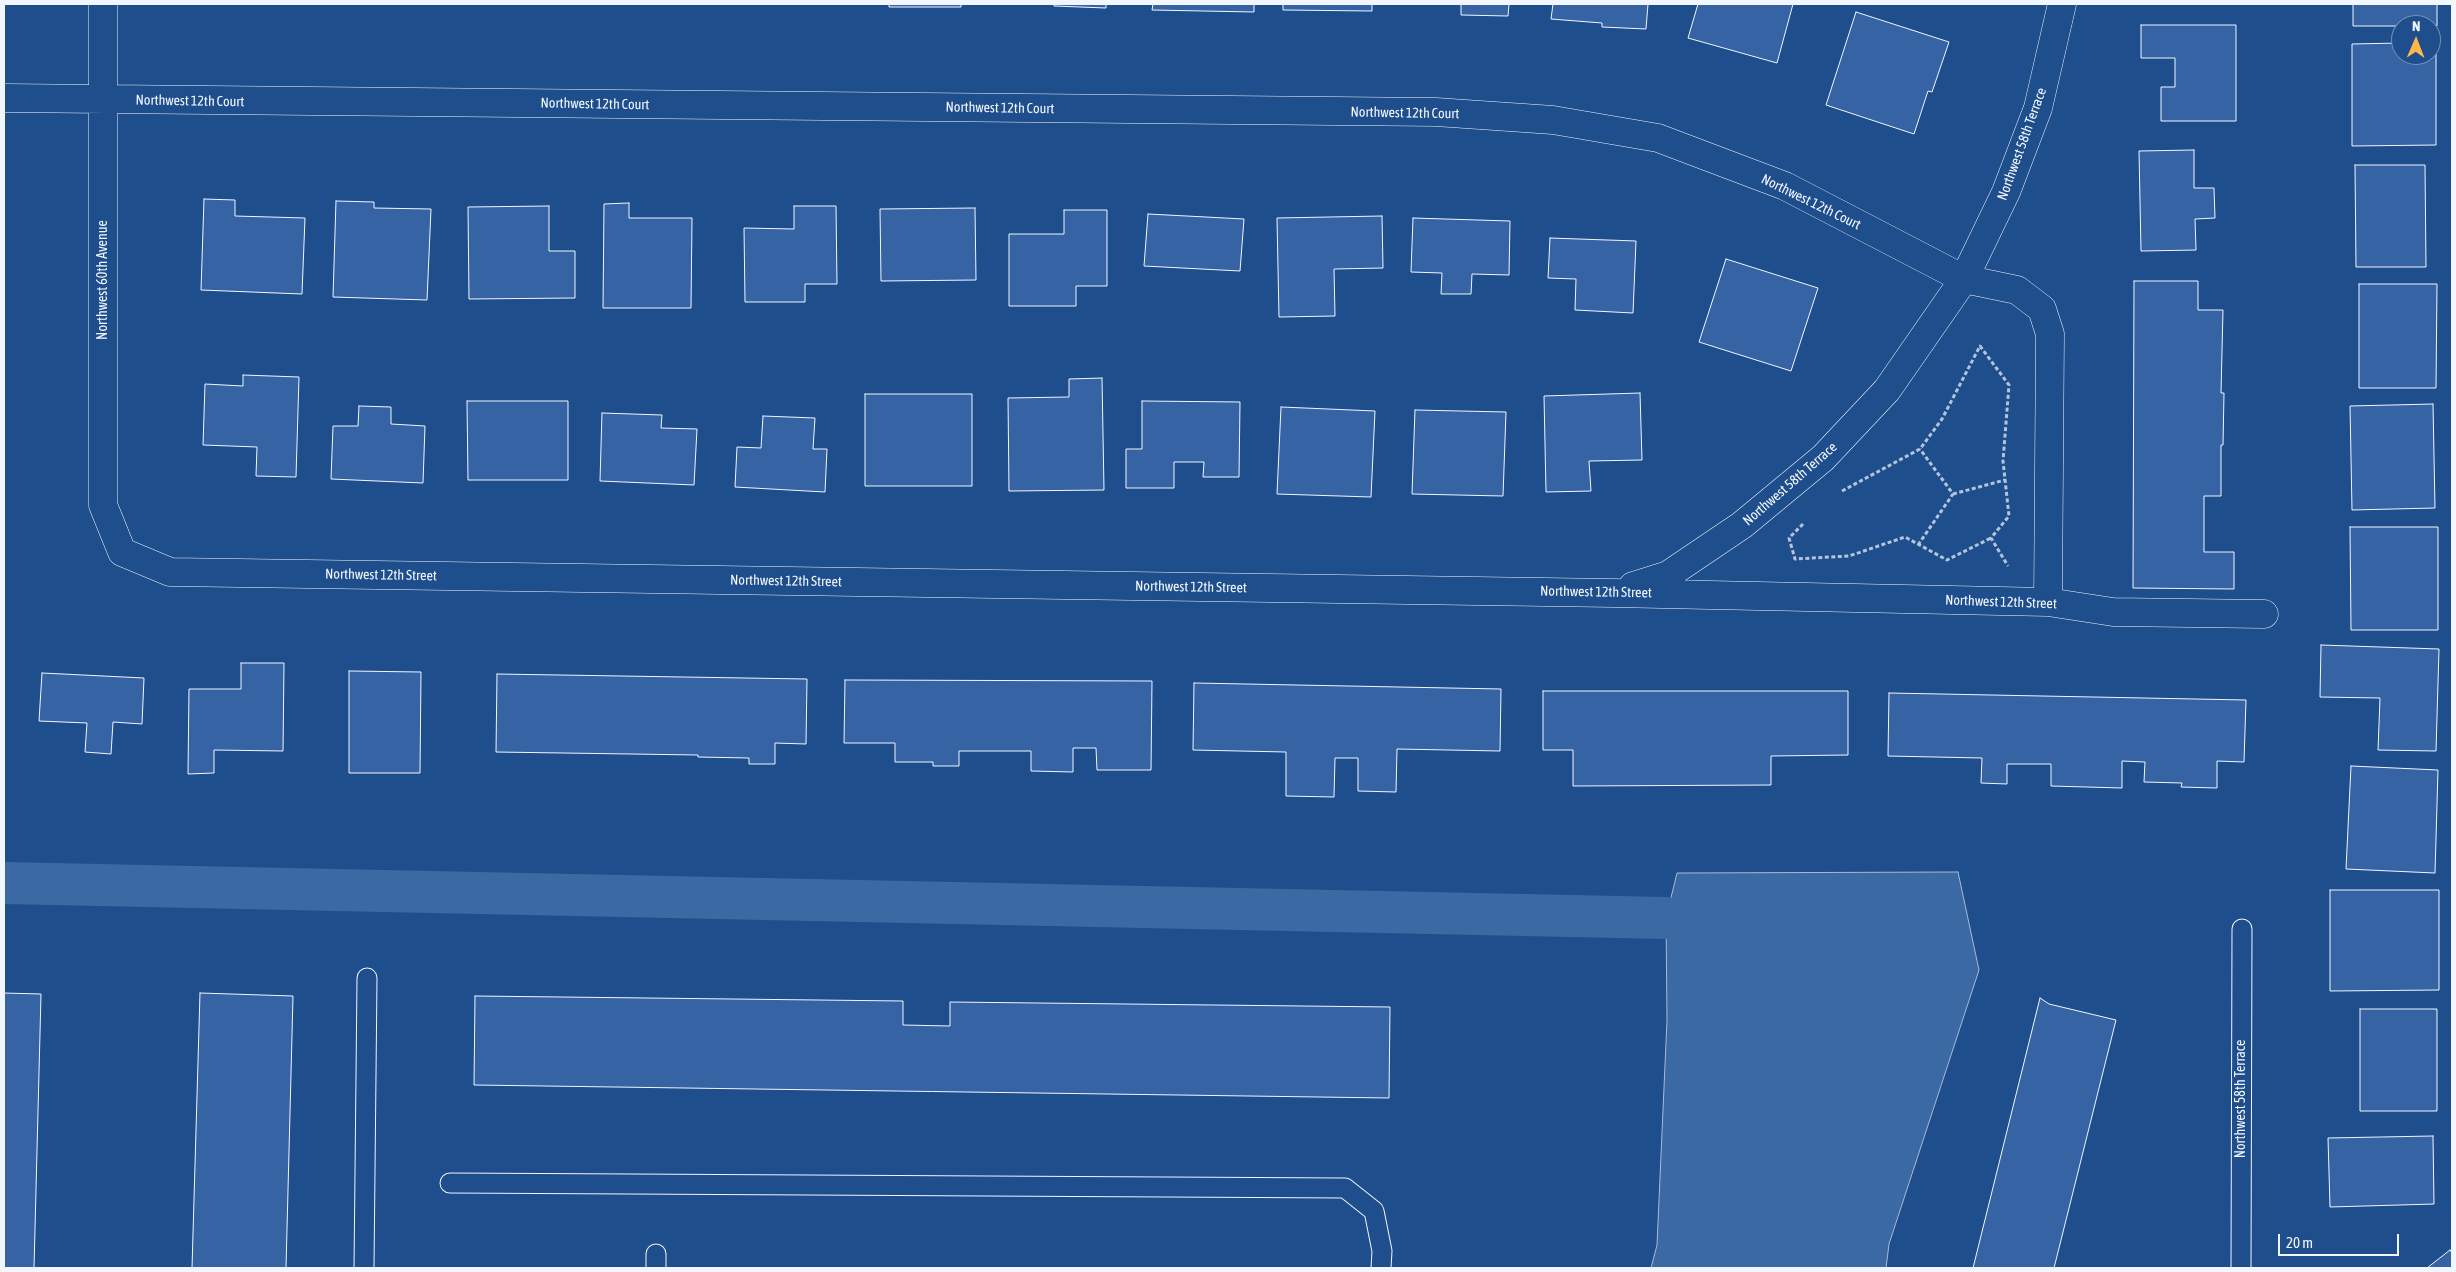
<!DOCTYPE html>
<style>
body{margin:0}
#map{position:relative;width:2456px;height:1272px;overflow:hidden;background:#1f4e8c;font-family:"Asap Condensed",sans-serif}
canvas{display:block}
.frame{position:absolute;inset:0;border:5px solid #f2f6ff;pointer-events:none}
.north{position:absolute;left:2391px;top:15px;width:50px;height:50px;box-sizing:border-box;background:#1f4e8c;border:1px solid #7391ba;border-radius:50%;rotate:1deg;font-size:14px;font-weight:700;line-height:20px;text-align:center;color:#f2f6ff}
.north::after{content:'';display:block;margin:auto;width:18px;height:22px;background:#ffb74d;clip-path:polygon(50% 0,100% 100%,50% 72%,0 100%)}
.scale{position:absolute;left:2278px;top:1234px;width:121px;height:22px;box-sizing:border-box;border:2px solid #f2f6ff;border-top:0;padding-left:6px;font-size:15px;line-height:18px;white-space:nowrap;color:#f2f6ff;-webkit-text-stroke:4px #1f4e8c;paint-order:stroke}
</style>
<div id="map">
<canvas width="2456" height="1272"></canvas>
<div class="frame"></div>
<div class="north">N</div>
<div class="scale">20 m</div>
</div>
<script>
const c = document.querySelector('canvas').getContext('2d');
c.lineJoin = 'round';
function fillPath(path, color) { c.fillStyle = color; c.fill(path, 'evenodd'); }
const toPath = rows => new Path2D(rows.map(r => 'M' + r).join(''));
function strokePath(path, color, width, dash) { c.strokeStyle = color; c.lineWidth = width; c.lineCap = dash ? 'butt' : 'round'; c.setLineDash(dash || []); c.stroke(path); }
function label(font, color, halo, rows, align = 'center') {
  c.font = font + ' "Asap Condensed",sans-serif'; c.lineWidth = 4; c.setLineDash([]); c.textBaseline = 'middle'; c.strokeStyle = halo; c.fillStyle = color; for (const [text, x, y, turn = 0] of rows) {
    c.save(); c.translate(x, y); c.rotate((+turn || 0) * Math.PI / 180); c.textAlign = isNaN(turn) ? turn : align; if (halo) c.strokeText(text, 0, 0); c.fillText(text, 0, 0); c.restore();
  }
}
const water = toPath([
 [1958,872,1979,970,1889,1244,1886,1268,1651,1268,1657,1245,1667,1020,1666,918,1677,873,1958,872]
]);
fillPath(water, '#3b69a3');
strokePath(water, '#a8bbd7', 1);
strokePath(toPath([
 [4,883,1666,918]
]), '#3b69a3', 42);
const building = toPath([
 [889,4,961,4,961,7,889,7,889,4],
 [1054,4,1106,4,1106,8,1054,6,1054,4],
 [1153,4,1254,4,1254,12,1152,10,1153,4],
 [1283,4,1372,4,1372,11,1283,10,1283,4],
 [1461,4,1509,4,1508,16,1461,15,1461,4],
 [1553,4,1648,4,1646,29,1602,27,1602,23,1551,19,1553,4],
 [1698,4,1793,4,1777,63,1688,38,1698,4],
 [2353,4,2437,4,2437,26,2353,26,2353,4],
 [1856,12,1949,42,1932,92,1928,91,1914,134,1826,105,1856,12],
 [2141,25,2236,25,2236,121,2161,121,2161,87,2175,87,2175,58,2141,58,2141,25],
 [2401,43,2401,55,2431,55,2431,43,2436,43,2436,145,2352,146,2352,44,2401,43],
 [2194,150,2194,188,2214,188,2215,218,2195,219,2196,250,2141,251,2139,151,2194,150],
 [2355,165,2425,165,2426,267,2356,267,2355,165],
 [204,199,235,200,235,216,305,218,302,294,201,290,204,199],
 [336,201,374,202,374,208,431,209,427,300,333,297,336,201],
 [629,203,629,218,692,218,691,308,603,308,604,204,629,203],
 [549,206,549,251,575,251,575,298,469,299,468,207,549,206],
 [794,206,836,206,837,284,805,284,805,302,745,302,744,228,794,229,794,206],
 [975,208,976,280,881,281,880,209,975,208],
 [1064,210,1107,210,1107,286,1076,286,1076,306,1009,306,1009,234,1064,234,1064,210],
 [1148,214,1244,219,1240,271,1144,266,1148,214],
 [1382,216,1383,268,1334,269,1335,316,1279,317,1277,218,1382,216],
 [1413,218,1510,221,1509,275,1472,274,1471,294,1441,294,1442,273,1411,272,1413,218],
 [1550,238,1636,241,1633,313,1575,310,1576,279,1548,278,1550,238],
 [1726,259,1818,288,1791,371,1699,342,1726,259],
 [2134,281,2198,281,2198,310,2223,310,2221,393,2224,393,2223,445,2221,445,2221,496,2204,496,2204,552,2234,552,2234,589,2133,588,2134,281],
 [2359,284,2437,284,2436,388,2359,388,2359,284],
 [243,375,299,377,296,477,256,476,257,447,203,445,205,384,243,386,243,375],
 [1102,378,1104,490,1009,491,1008,398,1069,397,1069,379,1102,378],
 [1640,393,1642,460,1589,461,1591,491,1546,492,1544,396,1640,393],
 [865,394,972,394,972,486,865,486,865,394],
 [467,401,568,401,568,480,468,480,467,401],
 [1142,401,1240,402,1239,477,1203,477,1204,462,1174,462,1174,488,1126,488,1126,449,1142,449,1142,401],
 [2433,404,2435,508,2352,510,2350,406,2433,404],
 [359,406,391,407,391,424,425,426,423,483,331,479,333,426,358,426,359,406],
 [1281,407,1375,411,1371,497,1277,494,1281,407],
 [1415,410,1506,412,1503,496,1412,494,1415,410],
 [602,413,662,415,661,428,697,429,694,485,600,481,602,413],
 [763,416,815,418,813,449,827,449,825,492,735,487,737,447,761,448,763,416],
 [2350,527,2438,527,2438,630,2351,630,2350,527],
 [2321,645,2439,649,2436,751,2378,750,2380,698,2320,697,2321,645],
 [241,663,284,663,283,751,214,750,214,773,188,774,189,689,241,689,241,663],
 [349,671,421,672,420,773,349,773,349,671],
 [42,673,144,678,142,724,113,722,111,754,85,752,87,723,39,721,42,673],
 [497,674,807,679,806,744,775,743,775,764,749,764,749,758,698,757,698,755,496,752,497,674],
 [845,680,1152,681,1151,770,1097,770,1096,748,1073,748,1073,772,1031,771,1031,751,959,751,959,766,933,766,933,762,895,762,895,743,844,743,845,680],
 [1194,683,1501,689,1500,751,1397,749,1396,792,1358,791,1358,758,1335,758,1334,797,1286,796,1286,752,1193,750,1194,683],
 [1543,691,1848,691,1848,755,1771,756,1771,785,1573,786,1573,750,1543,750,1543,691],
 [1889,693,2246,700,2244,762,2217,761,2217,788,2181,787,2182,783,2144,782,2145,762,2122,761,2122,788,2051,786,2051,764,2007,764,2007,784,1981,783,1982,758,1888,756,1889,693],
 [2351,766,2438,770,2435,873,2346,869,2351,766],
 [2330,890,2439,890,2439,990,2330,991,2330,890],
 [4,993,41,994,34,1268,4,1268,4,993],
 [200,993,293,996,286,1268,192,1268,200,993],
 [475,996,903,1001,903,1025,950,1026,950,1002,1390,1007,1389,1098,474,1085,475,996],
 [2040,998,2049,1004,2116,1020,2054,1268,1973,1268,2040,998],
 [2360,1009,2437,1009,2437,1111,2360,1111,2360,1009],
 [2433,1136,2434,1204,2330,1207,2328,1138,2433,1136],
 [2450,1250,2452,1253,2452,1268,2427,1268,2450,1250]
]);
fillPath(building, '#3563a3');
strokePath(building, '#f2f6ff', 1);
const service = toPath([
 [450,1183,1345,1188,1374,1211,1382,1251,1381,1268],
 [364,1268,367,978],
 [656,1268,656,1254],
 [2241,1268,2242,929]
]);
const minor = toPath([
 [103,4,103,505,122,552,170,572,1613,593,2048,602,2113,612,2264,614],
 [4,98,1436,112,1553,120,1658,138,1785,186,1964,279,2017,290,2042,309,2050,334,2048,602],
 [1633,586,1668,575,1742,525,1823,458,1887,390,1964,279,2006,192,2038,108,2062,4]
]);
strokePath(service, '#f2f6ff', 21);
strokePath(minor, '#f2f6ff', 29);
strokePath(toPath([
 [1842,491,1920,449,1942,419,1980,346,2009,385,2003,461,2009,516,1991,538,2008,566],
 [1953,494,2005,480],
 [1803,524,1789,538,1795,559,1849,556,1905,537,1947,560,1991,538],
 [1918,545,1953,494,1920,449]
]), '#b3c4dc', 3, [4, 2.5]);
strokePath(service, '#1f4e8c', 19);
strokePath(minor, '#1f4e8c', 28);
label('14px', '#f2f6ff', '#1f4e8c', [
 ["Northwest 12th Court",190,101,1],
 ["Northwest 12th Court",595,104,1],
 ["Northwest 12th Court",1000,108,1],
 ["Northwest 12th Court",1405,113,1],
 ["Northwest 58th Terrace",2022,144,-70],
 ["Northwest 12th Court",1811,202,26],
 ["Northwest 60th Avenue",103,280,-90],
 ["Northwest 58th Terrace",1790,484,-41],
 ["Northwest 12th Street",381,575,1],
 ["Northwest 12th Street",786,581,1],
 ["Northwest 12th Street",1191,587,1],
 ["Northwest 12th Street",1596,592,1],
 ["Northwest 12th Street",2001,602,2],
 ["Northwest 58th Terrace",2241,1099,-90]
]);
</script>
